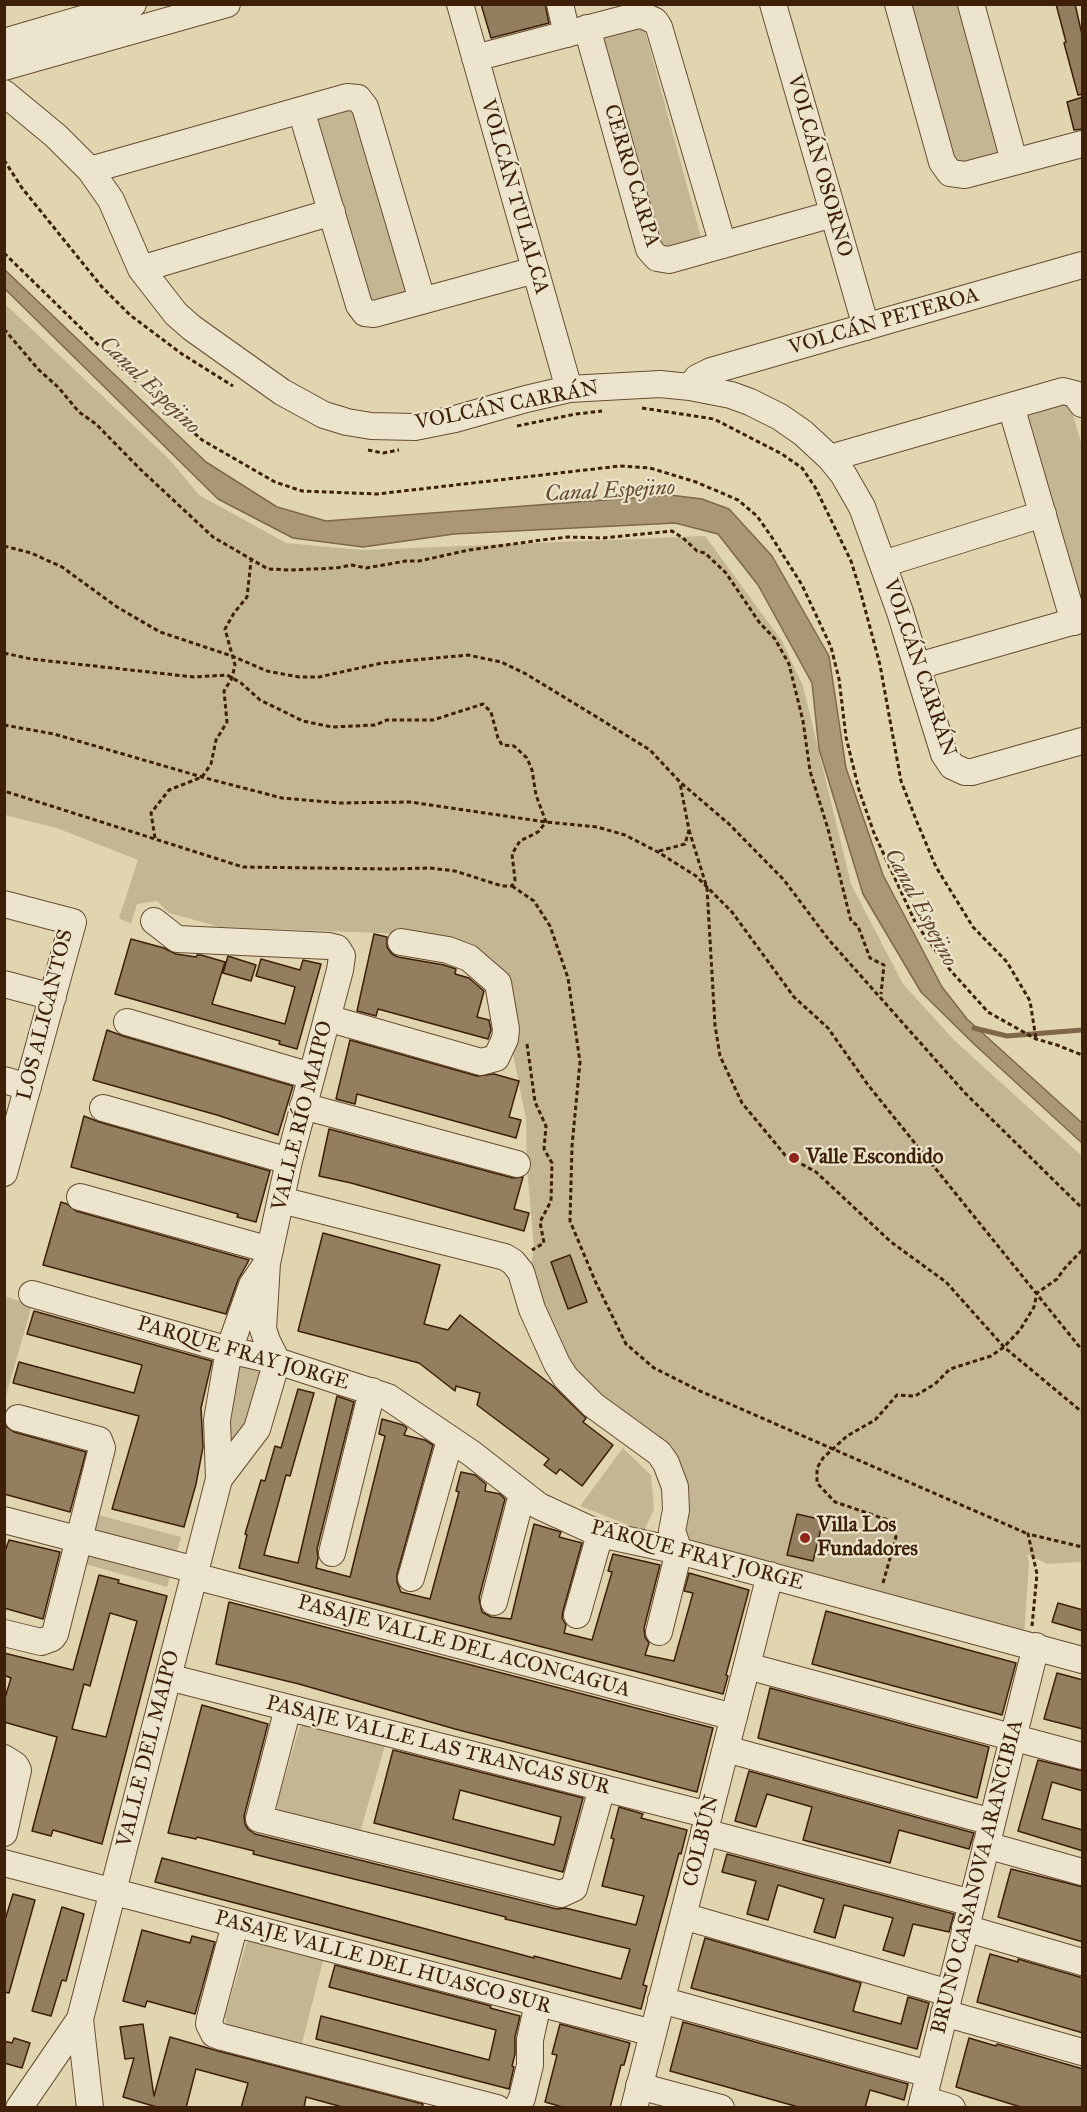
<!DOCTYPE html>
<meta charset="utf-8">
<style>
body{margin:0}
#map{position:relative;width:1087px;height:2112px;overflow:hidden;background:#e1d5b0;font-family:"IM FELL Great Primer",serif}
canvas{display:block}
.frame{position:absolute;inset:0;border:6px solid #3e1f07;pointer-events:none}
</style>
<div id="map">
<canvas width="1087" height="2112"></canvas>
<div class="frame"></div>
</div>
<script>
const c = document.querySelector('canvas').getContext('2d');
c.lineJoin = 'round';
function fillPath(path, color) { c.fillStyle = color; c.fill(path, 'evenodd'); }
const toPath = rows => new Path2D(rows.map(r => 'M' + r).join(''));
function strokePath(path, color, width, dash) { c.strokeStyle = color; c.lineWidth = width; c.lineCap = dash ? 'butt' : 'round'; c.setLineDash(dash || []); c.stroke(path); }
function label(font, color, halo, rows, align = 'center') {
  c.font = font + ' "IM FELL Great Primer",serif'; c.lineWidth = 4.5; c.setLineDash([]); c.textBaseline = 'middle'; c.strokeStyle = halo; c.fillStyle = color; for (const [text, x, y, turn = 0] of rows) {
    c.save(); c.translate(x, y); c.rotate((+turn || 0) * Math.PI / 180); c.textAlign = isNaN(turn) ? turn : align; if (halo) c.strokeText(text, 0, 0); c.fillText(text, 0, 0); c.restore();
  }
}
fillPath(toPath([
 [909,5,959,5,1000,158,956,170],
 [642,20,702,241,661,251,598,31],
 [354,107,411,295,372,307,317,118],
 [4,303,170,460,199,495,286,543,363,550,705,536,782,641,803,686,851,884,903,984,955,1041,1082,1156,1082,1562,1047,1564,1027,1554,1029,1563,1024,1636,770,1562,685,1540,685,1484,679,1461,660,1440,607,1401,566,1363,549,1325,531,1267,534,1247,527,1168,526,1119,504,1009,497,987,407,934,220,927,169,913,157,901,137,904,131,924,119,918,138,860,57,828,5,815],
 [1069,402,1082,446,1082,610,1025,417],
 [5,1296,32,1305,4,1403],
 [250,1361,264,1373,256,1412,229,1447,225,1421,235,1367],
 [623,1448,651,1475,654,1509,644,1531,580,1506],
 [95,1514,181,1537,167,1587,82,1563],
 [303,1723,386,1742,359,1836,278,1812,277,1803,299,1729],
 [249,1938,324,1957,300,2051,227,2028,225,2016,246,1945]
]), '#c5b693');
const water = toPath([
 [4,269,206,462,277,507,326,521,670,495,702,499,729,509,772,556,829,656,846,768,883,875,942,987,967,1019,1082,1123,1082,1143,975,1045,921,992,863,894,819,749,812,683,758,585,718,534,675,523,454,534,363,547,293,538,218,499,5,289,4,269]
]);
fillPath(water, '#aa9777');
strokePath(water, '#7f674a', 1.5);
strokePath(toPath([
 [974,1028,1007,1036,1082,1030]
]), '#7f674a', 5);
const building = toPath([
 [481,4,545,4,549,23,491,38,481,4],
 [1056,4,1075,4,1083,39,1083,94,1078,95,1064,43,1066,42,1056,4],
 [1083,97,1083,129,1074,130,1067,102,1083,97],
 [374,934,387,937,387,947,392,954,398,957,444,965,456,969,455,974,469,978,484,991,477,1017,489,1020,491,1030,488,1039,378,1009,376,1016,357,1011,374,934],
 [131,939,164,948,176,954,196,957,197,955,201,955,225,962,212,1004,285,1024,295,987,256,976,261,959,300,970,303,960,321,964,297,1049,279,1044,280,1041,115,994,131,939],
 [228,956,256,965,251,981,223,973,228,956],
 [107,1030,123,1036,293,1086,278,1135,217,1115,93,1080,107,1030],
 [350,1040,477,1076,494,1074,519,1081,509,1117,521,1120,516,1138,357,1094,355,1104,336,1099,350,1040],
 [84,1116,99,1122,270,1171,256,1222,237,1217,238,1214,196,1202,71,1167,84,1116],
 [329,1129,513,1178,523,1177,514,1209,529,1213,524,1231,351,1183,319,1176,329,1129],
 [61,1202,67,1204,76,1211,249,1260,238,1280,226,1314,43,1265,61,1202],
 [323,1233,440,1265,424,1324,448,1330,460,1315,553,1386,586,1418,583,1422,613,1445,582,1486,560,1469,556,1474,544,1465,549,1459,477,1405,480,1393,456,1386,455,1391,419,1363,298,1331,323,1233],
 [570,1255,587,1302,568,1309,551,1262,570,1255],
 [34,1311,212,1361,201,1408,203,1447,196,1484,184,1527,112,1509,139,1416,13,1383,19,1362,134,1393,142,1365,27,1334,34,1311],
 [298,1389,314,1393,290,1476,286,1475,264,1555,298,1563,337,1396,354,1402,317,1549,318,1558,316,1568,350,1577,385,1436,379,1434,382,1419,403,1425,407,1428,404,1435,425,1440,433,1445,397,1574,397,1582,401,1592,430,1599,459,1492,456,1491,461,1472,475,1475,486,1484,485,1491,500,1494,505,1499,479,1598,482,1612,491,1617,511,1619,534,1524,561,1532,559,1537,582,1543,563,1611,562,1618,566,1625,564,1633,592,1640,612,1572,608,1571,613,1554,660,1565,644,1628,645,1637,649,1643,645,1655,674,1661,693,1593,684,1591,689,1573,749,1590,726,1675,728,1676,723,1694,239,1568,247,1535,245,1534,261,1480,265,1481,275,1446,281,1448,298,1389],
 [4,1425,14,1432,86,1452,70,1512,4,1494,4,1425],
 [797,1514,823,1520,813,1561,787,1555,797,1514],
 [9,1540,60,1552,43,1619,4,1608,4,1554,9,1540],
 [99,1575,119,1580,118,1583,167,1596,102,1844,53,1830,51,1836,32,1831,57,1737,4,1722,4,1701,11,1678,4,1675,4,1653,73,1670,99,1575],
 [110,1613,137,1621,106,1737,72,1729,84,1684,90,1686,110,1613],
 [229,1602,713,1728,697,1792,455,1729,299,1684,216,1664,229,1602],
 [1058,1603,1083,1610,1083,1631,1052,1622,1058,1603],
 [826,1611,1016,1663,1002,1715,812,1664,826,1611],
 [1057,1673,1083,1680,1083,1729,1044,1719,1057,1673],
 [770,1688,989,1747,977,1798,758,1738,770,1688],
 [202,1705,268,1724,244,1816,245,1824,248,1829,255,1834,557,1909,565,1908,636,1925,644,1896,602,1886,614,1839,611,1838,619,1807,643,1814,641,1818,687,1830,681,1854,679,1853,643,1985,647,1986,641,2009,155,1882,162,1858,534,1958,534,1956,621,1979,630,1949,505,1919,506,1917,423,1896,293,1864,253,1854,254,1851,197,1837,196,1839,168,1833,202,1705],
 [393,1750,583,1798,563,1872,374,1823,393,1750],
 [460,1790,561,1817,554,1845,453,1819,460,1790],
 [1038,1760,1083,1771,1083,1791,1052,1782,1042,1819,1083,1830,1083,1851,1018,1831,1038,1760],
 [749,1771,974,1833,969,1849,899,1830,890,1863,803,1840,812,1807,767,1794,756,1827,735,1821,749,1771],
 [727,1854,954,1914,949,1932,913,1924,904,1956,883,1950,893,1918,844,1905,835,1938,814,1932,824,1899,778,1885,768,1920,747,1914,756,1881,722,1872,727,1854],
 [1011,1869,1083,1887,1083,1942,998,1917,1011,1869],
 [13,1894,35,1900,9,1993,4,1992,4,1923,13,1894],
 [62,1907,84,1914,66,1981,62,1980,51,2016,32,2011,62,1907],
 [142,1930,190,1943,192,1936,215,1942,195,2014,147,2001,145,2007,123,2001,142,1930],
 [705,1938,861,1983,853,2011,901,2024,908,1997,929,2003,917,2049,691,1988,705,1938],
 [990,1954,1018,1962,1018,1959,1083,1978,1083,2033,977,2002,990,1954],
 [335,1965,491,2006,490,2008,520,2016,515,2037,515,2054,512,2066,514,2067,509,2089,316,2039,321,2016,489,2060,496,2030,329,1987,335,1965],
 [683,2022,908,2084,904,2100,870,2090,865,2108,802,2108,670,2071,683,2022],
 [143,2024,154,2096,170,2037,218,2051,423,2104,422,2108,346,2108,306,2097,304,2108,241,2108,248,2083,196,2069,186,2108,160,2108,123,2097,134,2058,125,2059,120,2027,143,2024],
 [560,2024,630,2043,624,2065,621,2065,610,2108,566,2108,545,2102,557,2055,552,2054,560,2024],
 [14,2038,30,2043,22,2068,4,2063,4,2041,12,2043,14,2038],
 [969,2038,996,2046,997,2044,1083,2069,1083,2108,1024,2108,956,2087,969,2038]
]);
fillPath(building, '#937e5f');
strokePath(building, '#3e1f07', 1.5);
const minor = toPath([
 [460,4,569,389],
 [560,4,567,34],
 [773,4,866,327],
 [898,4,942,162,950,173,965,175,1082,144],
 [971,4,1014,161],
 [587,28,649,249,657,258,669,260,833,214],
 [4,42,133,4],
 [475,58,635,16,642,15,655,21,659,27,723,245],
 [4,67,227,4],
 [4,93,56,136,90,170,111,200,141,269,176,314,192,328,282,392,324,415,347,422,371,426,415,427,455,419,526,399,569,389,660,384,690,387,731,395,750,402,780,417,803,433,830,458,843,474,862,507,900,612,944,754,952,766,965,772,972,772,1082,741],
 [301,110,359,305,365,313,374,314,535,270],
 [90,170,347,97,358,98,365,107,422,300],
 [141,269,332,212],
 [690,387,697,378,711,371,1082,265],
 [1011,406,1074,622],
 [830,458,1063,391,1075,394,1082,404],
 [883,564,1043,514],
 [918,666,1082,619],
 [4,904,73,922,4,1173],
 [154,921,177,939,329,946,337,948,342,956,340,970,289,1161,267,1263,263,1329,267,1341,277,1361,257,1429,219,1479],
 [4,984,53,997],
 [327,1018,481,1062,496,1058,505,1039,506,1029,498,983,469,958,448,950,401,942],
 [127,1022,311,1076],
 [4,1080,28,1087],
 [303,1106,517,1164],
 [103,1108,289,1161],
 [80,1197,270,1250],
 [281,1200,505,1257,513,1262,521,1272,532,1309,557,1364,566,1378,593,1405,659,1453,666,1463,675,1487,676,1510,672,1531,679,1551,659,1632],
 [32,1294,229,1350,277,1361,388,1397,471,1453,539,1506,600,1534,679,1551,1082,1660],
 [4,1520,196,1570],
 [332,1553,372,1391],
 [194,1576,734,1717],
 [411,1578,450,1440],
 [494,1602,522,1494],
 [577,1615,600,1534],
 [4,1633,41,1642,52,1638,55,1634,102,1448,99,1440,18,1418],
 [747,1666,1082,1756],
 [168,1677,709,1815],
 [288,1708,259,1819,561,1894,574,1888,602,1788],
 [726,1749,992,1822],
 [4,1758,15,1765,18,1770,4,1833],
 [704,1832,972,1903],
 [986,1845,1082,1872],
 [4,1863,653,2033],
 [683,1916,949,1993],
 [235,1924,210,2018,209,2024,214,2034,222,2037,497,2108],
 [965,1928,1082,1962],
 [661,2000,929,2074],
 [944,2013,1082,2052],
 [80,2019,90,2108],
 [639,2086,721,2108],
 [923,2099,952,2108],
 [19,2108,80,2019,219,1479,217,1420,229,1350,252,1285,267,1263],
 [517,2108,522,2098,530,2065,530,2040,538,2003],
 [634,2108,770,1575],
 [921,2108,1036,1646]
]);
strokePath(minor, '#674c31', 28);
strokePath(toPath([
 [4,160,22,188,102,287,130,315,182,354,233,386],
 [4,253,127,373,202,440,275,482,302,491,377,494,620,466,650,468,696,482,738,500,757,516,771,536,802,585,831,647,839,679,846,737,859,790,874,833,916,924,951,971,988,1012,1036,1039,1057,1045,1082,1055],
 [4,329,38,369,58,387,79,412,96,424,140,469,213,537,268,569,291,570,336,568,352,565,366,568,406,561,419,561,469,550,542,540,568,537,603,538,672,531,683,538,697,551,705,553,726,573,759,622,775,639,789,664,803,721,810,771,828,829,851,921,858,926,870,958,884,965,881,994],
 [642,408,714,419,782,454,802,468,815,487,851,561,860,590,880,665,901,781,917,822,936,867,973,927,1007,962,1030,1001,1036,1039],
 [517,426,576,414,602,411],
 [368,450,383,453,399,450],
 [4,546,31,553,62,567,117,607,160,632,232,656,267,671,299,677,319,677,382,663,468,655,501,662,526,674,600,719,650,750,680,782,729,824,784,880,829,940,965,1093,1082,1208],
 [4,653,31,659,194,677,227,675,241,683,260,700,303,721,332,727,375,725,387,720,433,720,483,704,491,712,498,738,502,745,514,746,527,758,532,770,536,795,546,822,538,832,520,841,512,854,515,880,512,886,502,886,455,871,430,868,389,869,243,867,4,791],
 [4,725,54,734,209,779,282,798,339,803,410,802,546,822,597,827,625,835,658,852,696,876,732,912,794,997,828,1028,868,1085,1082,1350],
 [689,830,707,888,715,1025,720,1056,742,1103,785,1155,816,1172,891,1242,946,1282,1004,1347,1082,1412],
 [155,838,151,813,169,790,202,777,211,764,216,740,227,722,224,691,232,678,235,665,225,629,234,613,247,597,251,561],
 [659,851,685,844,689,830,680,783],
 [512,886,534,901,550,926,568,978,580,1062,572,1146,570,1221,596,1283,626,1344,654,1368,700,1391,1028,1534],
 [527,1044,535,1102,546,1126,544,1149,552,1163,551,1201,540,1222,544,1243,532,1250],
 [883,1583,896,1537,888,1520,835,1502,817,1483,817,1468,823,1458,847,1436,875,1420,897,1395,915,1396,935,1384,950,1369,991,1356,1004,1347,1020,1330,1034,1307,1037,1293,1057,1279,1064,1269,1082,1250],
 [1032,1626,1037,1574,1028,1534,1082,1547]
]), '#3e1f07', 3, [4.5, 3]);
strokePath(minor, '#ece4cc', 26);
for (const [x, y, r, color] of [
 [794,1158,6,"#8f2418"],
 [805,1538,6,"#8f2418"]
]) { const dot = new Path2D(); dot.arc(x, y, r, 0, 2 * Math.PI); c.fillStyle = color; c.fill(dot); strokePath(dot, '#ece4cc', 2); }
label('21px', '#3e1f07', '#ece4cc', [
 ["VOLCÁN OSORNO",819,166,74],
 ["CERRO CARPA",631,176,73],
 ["VOLCÁN TULALCA",514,197,74],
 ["VOLCÁN PETEROA",884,322,-16],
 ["VOLCÁN CARRÁN",507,406,-11],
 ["VOLCÁN CARRÁN",919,668,71],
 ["LOS ALICANTOS",46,1015,-76],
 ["VALLE RÍO MAIPO",303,1116,-76],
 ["PARQUE FRAY JORGE",243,1354,16],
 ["PARQUE FRAY JORGE",697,1556,15],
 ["PASAJE VALLE DEL ACONCAGUA",464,1647,15],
 ["PASAJE VALLE LAS TRANCAS SUR",438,1746,14],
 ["VALLE DEL MAIPO",149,1749,-76],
 ["COLBÚN",702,1841,-76],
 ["BRUNO CASANOVA ARANCIBIA",978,1877,-76],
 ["PASAJE VALLE DEL HUASCO SUR",383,1963,15]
]);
label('bold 21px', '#3e1f07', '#ece4cc', [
 ["Valle Escondido",806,1158],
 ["Villa Los",817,1526],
 ["Fundadores",817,1550]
], 'left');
label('italic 22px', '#64492e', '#ece4cc', [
 ["Canal Espejino",149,386,44],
 ["Canal Espejino",610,492,-3],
 ["Canal Espejino",920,908,62]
]);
</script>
